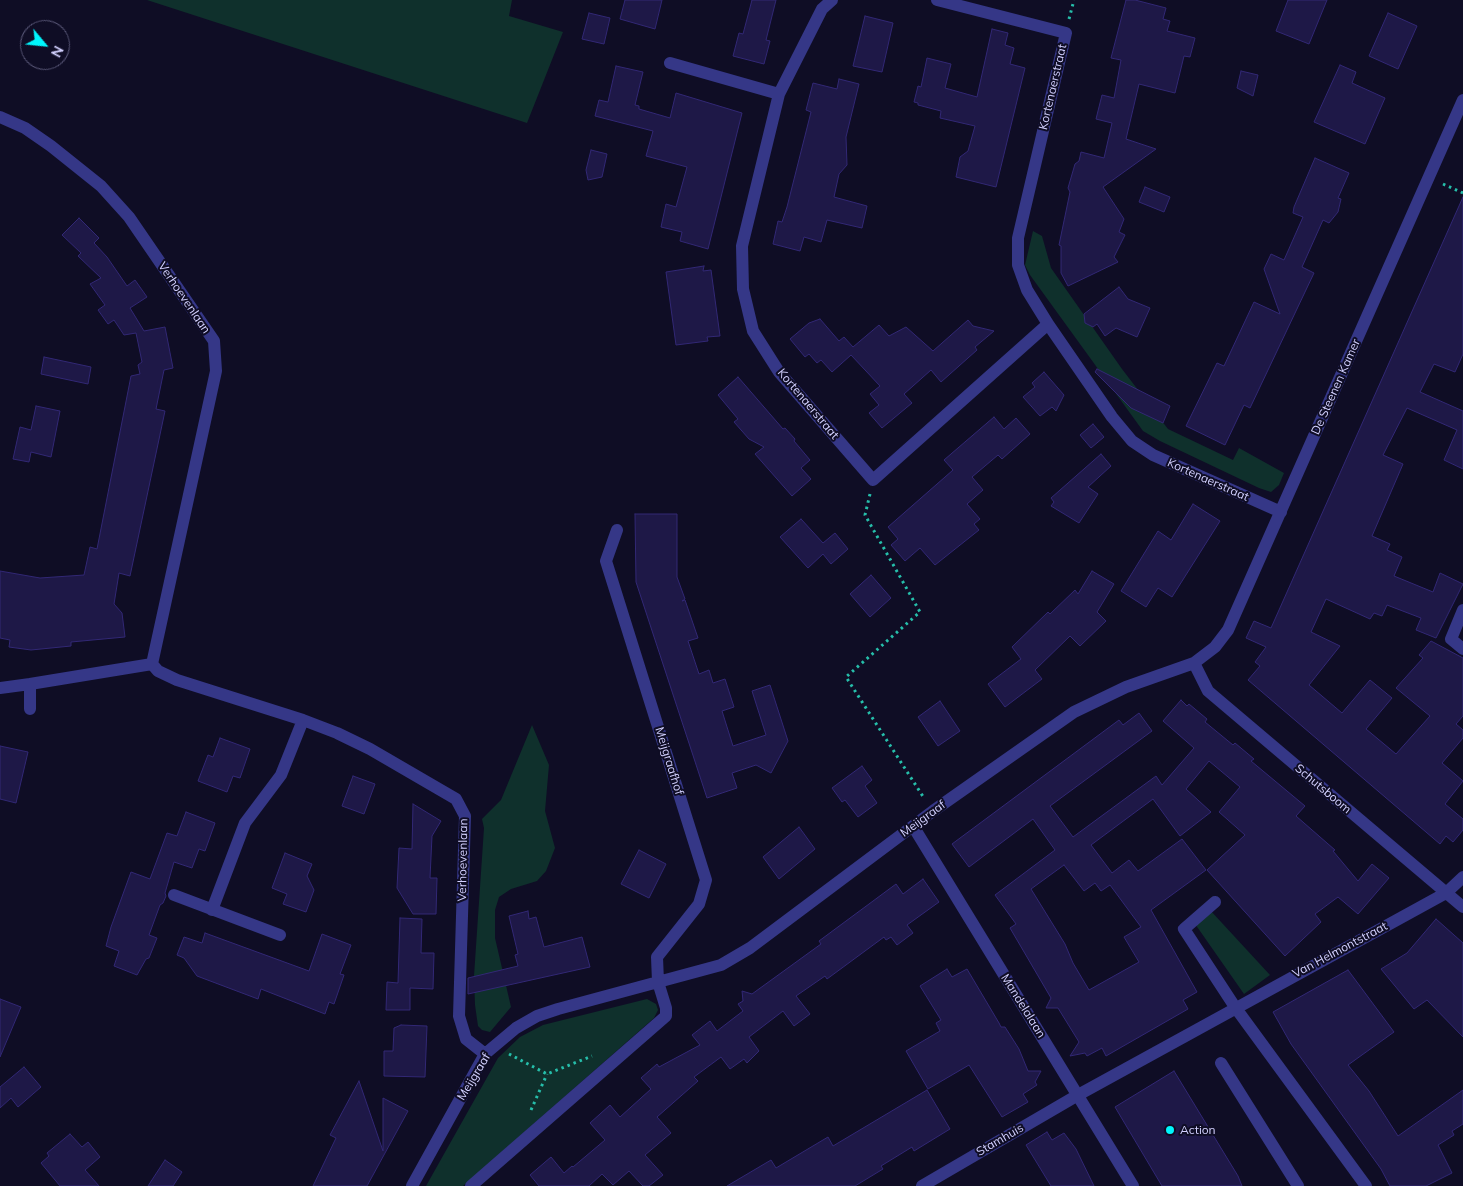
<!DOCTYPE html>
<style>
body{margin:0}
#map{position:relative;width:1463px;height:1186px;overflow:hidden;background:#0f0d25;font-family:Mulish,sans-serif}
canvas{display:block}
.north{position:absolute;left:20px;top:20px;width:50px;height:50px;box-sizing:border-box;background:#0f0d25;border:1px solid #5d5b7c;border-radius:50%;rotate:118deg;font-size:14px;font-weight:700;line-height:20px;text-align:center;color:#d3d1ff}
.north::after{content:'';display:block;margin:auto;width:18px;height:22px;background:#00f5fc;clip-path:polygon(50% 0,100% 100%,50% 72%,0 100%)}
</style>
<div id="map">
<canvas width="1463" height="1186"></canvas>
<div class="north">N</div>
</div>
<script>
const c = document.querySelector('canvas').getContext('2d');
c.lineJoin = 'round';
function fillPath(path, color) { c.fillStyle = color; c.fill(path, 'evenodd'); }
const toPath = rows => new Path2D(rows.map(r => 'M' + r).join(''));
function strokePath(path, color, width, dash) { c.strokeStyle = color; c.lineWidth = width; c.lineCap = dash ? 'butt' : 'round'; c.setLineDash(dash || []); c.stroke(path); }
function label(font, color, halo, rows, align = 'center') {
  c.font = font + ' Mulish,sans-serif'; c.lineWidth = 4; c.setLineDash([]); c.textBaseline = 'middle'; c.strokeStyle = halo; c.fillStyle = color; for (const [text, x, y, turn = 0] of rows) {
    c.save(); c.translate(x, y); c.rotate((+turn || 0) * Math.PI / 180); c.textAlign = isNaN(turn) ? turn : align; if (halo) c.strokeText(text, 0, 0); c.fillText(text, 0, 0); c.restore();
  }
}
fillPath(toPath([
 [147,0,512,0,509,16,563,32,527,123],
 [1033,231,1042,236,1051,268,1122,369,1168,429,1233,460,1239,448,1284,473,1279,485,1271,492,1259,488,1160,441,1143,431,1030,275,1025,265],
 [532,725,549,765,545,811,555,848,546,871,537,881,511,889,499,897,495,910,495,938,511,1007,490,1032,482,1030,478,1026,475,1005,474,976,484,828,482,819,501,800],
 [1210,910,1270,975,1244,994,1193,921],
 [647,999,656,1004,658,1010,654,1018,463,1186,426,1186,498,1058,520,1037,543,1025]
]), '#0f302c');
const building = toPath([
 [625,0,662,0,655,29,620,19,625,0],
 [752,0,776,0,766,40,770,41,764,64,733,56,739,33,743,34,752,0],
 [1126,0,1135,0,1166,8,1163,19,1170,21,1167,31,1195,38,1190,57,1184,56,1175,93,1139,84,1126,139,1156,149,1103,187,1124,219,1119,232,1125,235,1114,257,1118,262,1068,286,1061,273,1061,246,1059,245,1070,192,1068,188,1075,164,1079,161,1081,152,1104,158,1112,123,1096,119,1102,95,1114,98,1121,60,1111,58,1126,0],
 [1288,0,1327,0,1309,44,1276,31,1288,0],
 [589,13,610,18,604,44,582,39,589,13],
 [1388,13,1417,26,1398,69,1369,56,1388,13],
 [865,16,893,23,882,72,853,66,865,16],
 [992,29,1008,33,1005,45,1014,48,1010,64,1025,68,996,187,956,177,960,157,968,151,975,126,940,118,941,111,918,105,918,103,914,102,918,86,921,87,927,58,951,64,945,88,977,97,992,29],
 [1340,65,1356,72,1352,83,1385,98,1365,144,1314,122,1340,65],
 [616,66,643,72,635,105,639,106,639,109,670,118,676,93,742,113,708,249,680,241,682,232,661,227,666,204,676,207,687,167,646,156,653,131,595,116,599,100,608,102,616,66],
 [1241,71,1258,75,1253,96,1237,88,1241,71],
 [839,79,859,84,846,137,847,165,839,174,834,197,867,206,862,228,827,220,821,242,804,237,800,251,773,244,778,221,782,222,787,207,811,112,806,110,813,83,837,89,839,79],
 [591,150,607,154,602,177,588,180,586,170,591,150],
 [1315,158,1349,173,1338,198,1341,199,1338,212,1329,223,1323,220,1302,267,1314,273,1250,408,1244,405,1225,445,1186,426,1217,363,1224,366,1254,302,1280,314,1264,269,1271,254,1284,260,1303,217,1293,213,1294,207,1315,158],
 [1145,187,1170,197,1164,212,1139,202,1145,187],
 [1463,197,1463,354,1455,372,1434,364,1420,392,1463,411,1463,469,1444,460,1457,430,1407,408,1383,455,1403,464,1372,536,1390,544,1387,550,1402,557,1394,576,1433,592,1440,573,1463,584,1436,638,1416,630,1421,618,1387,605,1382,616,1374,613,1370,619,1326,599,1311,632,1340,646,1309,685,1342,713,1370,680,1392,698,1366,729,1396,754,1430,716,1396,688,1423,658,1419,655,1431,641,1463,658,1463,716,1456,724,1463,730,1463,738,1442,763,1463,781,1445,804,1463,819,1463,830,1453,842,1446,836,1440,844,1248,680,1260,666,1255,662,1266,647,1246,638,1254,621,1271,628,1463,197],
 [79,218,99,238,94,243,107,257,127,286,135,280,147,297,130,308,144,331,165,327,173,368,164,370,156,409,165,411,130,576,119,573,114,604,122,613,125,637,71,642,71,646,31,650,9,647,10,640,0,638,0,571,40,578,84,575,90,547,97,549,131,376,140,374,138,365,142,362,136,333,124,335,114,320,108,324,98,310,105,305,90,284,101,278,78,256,81,253,62,235,79,218],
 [704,266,703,271,711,270,720,336,707,337,708,341,676,345,666,272,704,266],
 [1119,287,1128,299,1150,308,1137,337,1116,328,1105,336,1097,324,1093,327,1085,323,1084,314,1119,287],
 [820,319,839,341,844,337,853,347,879,325,889,336,906,327,933,351,968,320,973,326,994,331,975,347,977,350,941,382,931,370,904,394,912,403,882,428,869,413,879,405,870,394,880,386,851,355,832,372,821,360,817,363,809,354,805,357,790,339,809,323,820,319],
 [44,357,91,367,88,384,41,374,44,357],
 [1097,369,1170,406,1163,423,1131,408,1095,372,1097,369],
 [1044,372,1064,395,1056,411,1052,407,1040,416,1023,397,1035,387,1032,383,1044,372],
 [738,377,783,429,785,428,795,439,794,441,810,460,801,468,811,479,792,496,755,454,764,447,749,439,734,422,738,419,718,395,738,377],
 [36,406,60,411,51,457,31,452,29,462,13,459,20,427,31,430,36,406],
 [994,417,1004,429,1016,418,1030,434,1002,459,998,455,972,477,983,490,967,504,980,519,974,524,979,530,935,565,920,548,905,561,891,545,898,539,888,527,953,470,944,460,994,417],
 [1093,424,1104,437,1091,448,1080,435,1093,424],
 [1101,454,1111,466,1088,487,1098,494,1079,523,1051,506,1054,502,1051,498,1101,454],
 [1193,504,1220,521,1172,597,1158,588,1146,607,1121,591,1158,531,1171,540,1193,504],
 [635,514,677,514,677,577,685,599,682,601,685,600,698,638,688,641,699,674,709,670,713,683,725,679,734,707,722,711,733,746,766,735,752,691,770,685,788,741,771,773,756,765,732,773,737,788,707,798,636,582,635,514],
 [801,519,823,543,835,533,848,549,831,564,823,554,808,568,780,537,801,519],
 [1092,571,1114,584,1097,612,1106,621,1080,646,1070,636,1035,670,1042,679,1005,707,988,684,1021,659,1012,647,1048,612,1050,614,1075,590,1078,594,1092,571],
 [871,575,891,598,870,617,850,594,871,575],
 [1181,700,1187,706,1189,704,1207,719,1205,722,1233,745,1235,743,1254,759,1251,761,1305,806,1296,816,1335,850,1333,851,1358,881,1372,864,1389,878,1358,914,1338,897,1315,914,1321,922,1285,956,1207,870,1245,835,1219,812,1240,787,1209,761,1186,789,1211,812,1180,836,1153,799,1091,845,1112,873,1129,860,1138,871,1182,839,1206,870,1151,910,1197,992,1183,1000,1188,1009,1106,1056,1102,1048,1087,1056,1085,1053,1070,1056,1079,1042,1058,1008,1046,1008,1051,998,1010,928,1016,924,995,895,1055,850,1033,819,969,867,952,844,1119,720,1123,725,1139,713,1152,731,1050,806,1073,837,1156,776,1162,785,1194,748,1163,721,1181,700],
 [1064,865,1084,891,1095,883,1101,891,1110,885,1141,927,1124,937,1139,962,1089,990,1073,963,1065,944,1031,889,1064,865],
 [940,701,960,731,938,746,918,717,940,701],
 [220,738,250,749,240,778,233,776,227,792,198,781,208,755,213,757,220,738],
 [0,746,28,752,16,803,0,799,0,746],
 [862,766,872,780,865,786,877,803,858,817,845,800,842,802,832,788,862,766],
 [353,776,375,784,364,814,342,806,353,776],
 [413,804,441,821,432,836,430,878,437,878,436,914,413,914,397,888,399,848,412,849,413,804],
 [186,812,215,823,205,851,199,849,192,868,174,862,165,893,166,896,163,903,160,905,149,935,157,938,149,958,146,959,137,975,114,966,119,951,106,946,111,927,131,872,150,879,167,833,177,836,186,812],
 [799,827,815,849,779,879,763,857,799,827],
 [639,850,666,864,649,898,621,884,639,850],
 [285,853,312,864,307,876,314,890,306,912,283,904,287,894,272,888,285,853],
 [923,879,939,902,907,925,913,933,897,945,891,937,886,940,884,937,827,979,825,976,796,996,810,1014,794,1026,783,1011,749,1037,759,1051,747,1063,744,1059,730,1069,721,1057,694,1077,698,1081,657,1117,671,1133,645,1155,663,1175,649,1186,643,1186,629,1171,613,1185,602,1174,589,1186,539,1186,530,1175,551,1157,564,1173,572,1166,573,1167,605,1140,590,1123,610,1105,620,1117,651,1089,641,1078,657,1064,659,1067,700,1045,692,1035,710,1021,717,1031,743,1011,738,1004,743,1001,742,991,752,994,821,944,819,941,896,884,903,894,923,879],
 [528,911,529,919,536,917,544,947,582,937,590,967,468,994,468,978,518,966,515,955,518,954,509,916,528,911],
 [400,918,422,919,421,953,434,953,433,989,410,988,410,1010,386,1010,387,982,398,983,400,918],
 [1436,919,1463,943,1463,1037,1427,1000,1414,1009,1381,969,1407,953,1436,919],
 [205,933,309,971,322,934,351,945,340,974,344,975,334,1004,329,1002,325,1014,261,989,258,999,197,976,184,958,177,955,184,937,202,943,205,933],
 [947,969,952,977,967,969,999,1023,1001,1027,1005,1027,1019,1049,1028,1071,1041,1071,1035,1082,1037,1085,1023,1094,1028,1102,1002,1117,969,1065,928,1089,906,1051,940,1031,936,1023,941,1020,920,986,947,969],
 [1348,970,1394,1032,1348,1065,1369,1091,1398,1136,1463,1090,1463,1124,1452,1131,1454,1135,1438,1145,1452,1173,1426,1186,1390,1186,1381,1169,1291,1044,1273,1012,1348,970],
 [0,999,21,1007,0,1057,0,999],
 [401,1025,427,1026,425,1077,384,1076,384,1051,393,1051,394,1028,401,1025],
 [24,1067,41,1087,18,1107,11,1098,0,1108,0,1087,24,1067],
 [1174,1071,1238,1176,1242,1186,1162,1186,1115,1107,1174,1071],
 [359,1081,383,1151,383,1098,408,1111,367,1186,313,1186,336,1138,330,1135,359,1081],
 [927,1090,950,1129,914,1151,912,1147,881,1166,883,1169,855,1186,727,1186,771,1160,776,1168,828,1137,833,1146,927,1090],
 [1047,1132,1052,1140,1064,1133,1076,1149,1094,1186,1051,1186,1026,1145,1047,1132],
 [70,1134,82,1147,88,1142,100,1157,85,1170,99,1186,60,1186,41,1163,49,1156,47,1153,70,1134],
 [165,1160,182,1172,173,1186,148,1186,165,1160]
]);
fillPath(building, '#1e1847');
strokePath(building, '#322875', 1);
strokePath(toPath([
 [1069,19,1074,0],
 [1443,184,1463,193],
 [870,494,865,515,920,612,846,677,924,798],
 [509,1054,547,1074,592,1056],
 [531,1110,547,1074]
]), '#26beaa', 3, [2.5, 4]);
strokePath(toPath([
 [832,0,822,9,779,94,742,246,743,289,753,331,779,372,873,480,1048,324],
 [937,0,1066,33,1018,238,1018,265,1027,290,1048,324,1112,417,1132,441,1153,455,1281,512],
 [670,63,779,94],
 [0,117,25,128,51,146,101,186,129,217,214,341,216,371,152,664],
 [1463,610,1451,639,1463,649],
 [1194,663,1208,691,1463,907],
 [152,664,158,671,177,680,303,720,337,733,370,749,456,799,465,816,459,1016,466,1039,485,1054],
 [0,688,30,684],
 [30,709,30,684,152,664],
 [913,826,1133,1186],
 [174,895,280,935],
 [1215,902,1184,929,1235,1007,1366,1186],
 [212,910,245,823,281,775,303,720],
 [1221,1063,1298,1186],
 [412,1186,485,1054,516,1028,537,1016,558,1009,721,965,750,948,933,811,1074,712,1126,687,1194,663,1215,647,1228,630,1463,100],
 [471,1186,666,1016,666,1008,658,982,657,957,699,904,706,880,606,561,617,530],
 [922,1186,1078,1095,1446,893,1463,877]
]), '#353787', 12);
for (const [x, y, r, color] of [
 [1170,1130,5,"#00f5fc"]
]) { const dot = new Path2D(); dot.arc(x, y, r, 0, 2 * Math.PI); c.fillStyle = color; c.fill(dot); strokePath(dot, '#0f0d25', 2); }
label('12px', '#d3d1ff', '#0f0d25', [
 ["Kortenaerstraat",1053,87,-77],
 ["Verhoevenlaan",184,298,56],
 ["De Steenen Kamer",1336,387,-66],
 ["Kortenaerstraat",808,404,50],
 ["Kortenaerstraat",1208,480,24],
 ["Meijgraafhof",669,761,73],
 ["Schutsboom",1323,789,40],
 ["Meijgraaf",923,819,-36],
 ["Verhoevenlaan",463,860,-89],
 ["Van Helmontstraat",1340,950,-28],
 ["Mandelalaan",1023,1006,58],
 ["Meijgraaf",474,1077,-59],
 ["Stamhuis",1000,1140,-30]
]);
label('12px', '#d3d1ff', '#0f0d25', [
 ["Action",1180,1130]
], 'left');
</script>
